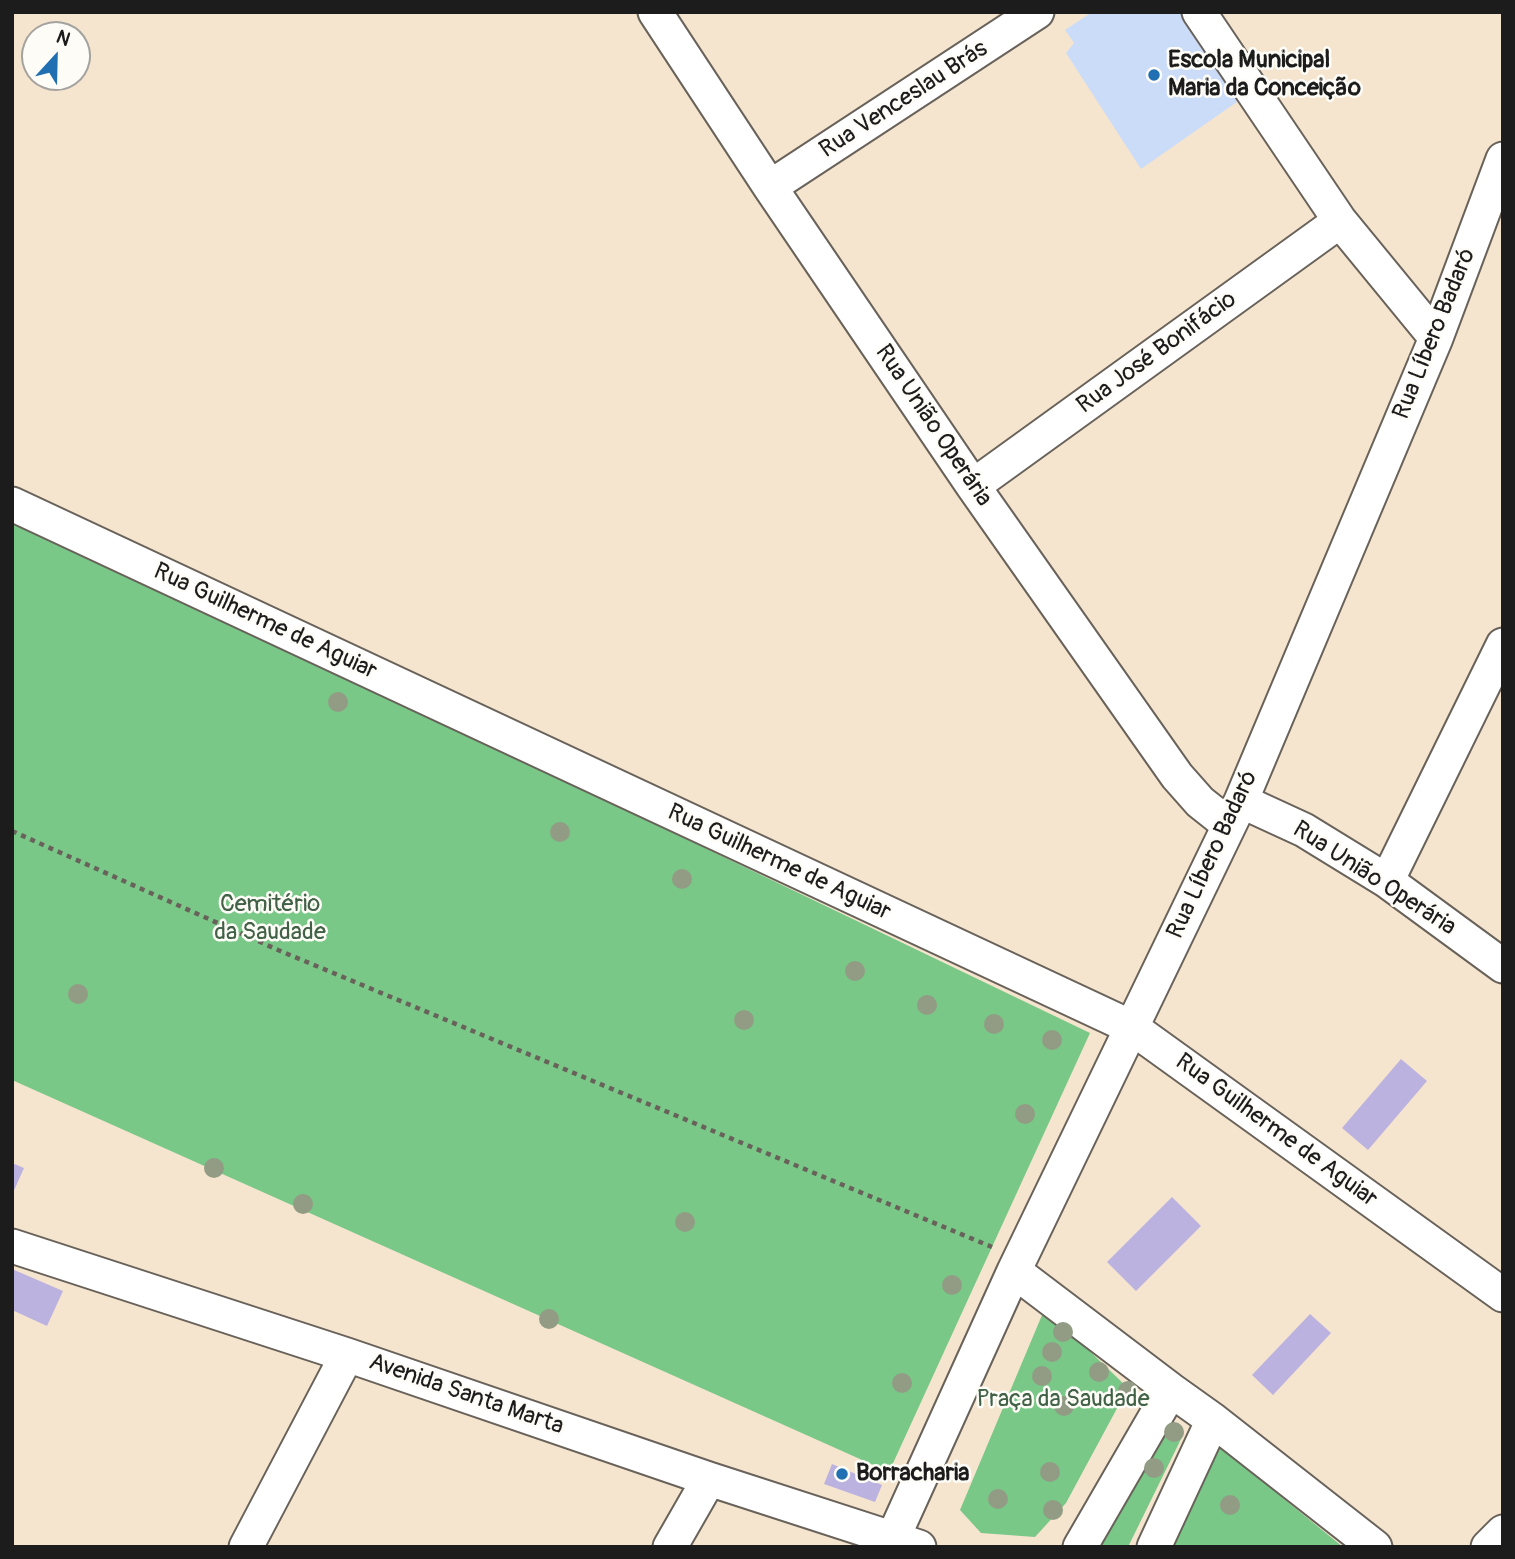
<!DOCTYPE html>
<meta charset="utf-8">
<style>
body{margin:0}
#map{position:relative;width:1515px;height:1559px;overflow:hidden;background:#f6e5ce;font-family:Pangolin,sans-serif}
canvas{display:block}
.frame{position:absolute;inset:0;border:14px solid #1c1c1c;pointer-events:none}
.north{position:absolute;left:21px;top:21px;width:70px;height:70px;box-sizing:border-box;background:#fdfcf7;border:2px solid #a3a29f;border-radius:50%;rotate:22deg;font-size:19px;font-weight:700;line-height:28px;text-align:center;color:#1c1c1c}
.north::after{content:'';display:block;margin:auto;width:24px;height:32px;background:#1f6fb2;clip-path:polygon(50% 0,100% 100%,50% 72%,0 100%)}
</style>
<div id="map">
<canvas width="1515" height="1559"></canvas>
<div class="frame"></div>
<div class="north">N</div>
</div>
<script>
const c = document.querySelector('canvas').getContext('2d');
c.lineJoin = 'round';
function fillPath(path, color) { c.fillStyle = color; c.fill(path, 'evenodd'); }
const toPath = rows => new Path2D(rows.map(r => 'M' + r).join(''));
function strokePath(path, color, width, dash) { c.strokeStyle = color; c.lineWidth = width; c.lineCap = dash ? 'butt' : 'round'; c.setLineDash(dash || []); c.stroke(path); }
function label(font, color, halo, rows, align = 'center') {
  c.font = font + ' Pangolin,sans-serif'; c.lineWidth = 5; c.setLineDash([]); c.textBaseline = 'middle'; c.strokeStyle = halo; c.fillStyle = color; for (const [text, x, y, turn = 0] of rows) {
    c.save(); c.translate(x, y); c.rotate((+turn || 0) * Math.PI / 180); c.textAlign = isNaN(turn) ? turn : align; if (halo) c.strokeText(text, 0, 0); c.fillText(text, 0, 0); c.restore();
  }
}
fillPath(toPath([
 [1092,12,1185,12,1244,97,1141,169,1066,53,1074,43,1065,30]
]), '#cbdcf9');
fillPath(toPath([
 [12,515,1090,1033,889,1472,12,1080],
 [1045,1308,1128,1388,1066,1503,1035,1537,981,1533,960,1510],
 [1168,1420,1182,1427,1184,1433,1128,1547,1100,1547,1161,1424],
 [1219,1446,1343,1547,1172,1547]
]), '#79c888');
fillPath(toPath([
 [1401,1059,1427,1081,1368,1150,1342,1128],
 [12,1163,24,1168,12,1195],
 [1172,1197,1201,1226,1136,1291,1107,1262],
 [12,1269,63,1291,47,1326,12,1310],
 [1310,1314,1331,1333,1273,1395,1252,1375],
 [832,1464,882,1485,875,1502,824,1484]
]), '#bbb2df');
const minor = toPath([
 [655,12,770,187,973,486,1177,776,1200,802,1229,825],
 [1199,12,1340,221,1436,338],
 [770,187,1037,12],
 [973,486,1340,221],
 [12,504,1131,1027,1503,1295],
 [1241,801,1304,830,1387,881,1503,966],
 [1387,881,1503,645],
 [12,1246,347,1355,709,1479,919,1547],
 [1014,1271,1171,1390,1213,1420,1375,1547],
 [893,1538,1014,1271,1241,801,1436,338,1503,159],
 [246,1547,347,1355],
 [670,1547,709,1479],
 [1080,1547,1171,1390],
 [1154,1547,1213,1420],
 [1488,1547,1503,1532]
]);
strokePath(minor, '#68625a', 37);
strokePath(toPath([
 [12,831,278,950,992,1247]
]), '#68625a', 4.5, [5, 5]);
strokePath(minor, '#fff', 33);
c.fillStyle = '#929c84';
for (const [x, y] of [
 [338,702],
 [560,832],
 [682,879],
 [855,971],
 [78,994],
 [927,1005],
 [744,1020],
 [994,1024],
 [1052,1040],
 [1025,1114],
 [214,1168],
 [303,1204],
 [685,1222],
 [952,1285],
 [549,1319],
 [1063,1332],
 [1052,1352],
 [1099,1372],
 [1042,1376],
 [902,1383],
 [1128,1391],
 [1064,1406],
 [1174,1432],
 [1154,1468],
 [1050,1472],
 [998,1499],
 [1230,1505],
 [1053,1510]
]) { c.beginPath(); c.arc(x, y, 10, 0, 2 * Math.PI); c.fill(); }
for (const [x, y, r, color] of [
 [1154,75,7,"#1f6fb2"],
 [842,1474,7,"#1f6fb2"]
]) { const dot = new Path2D(); dot.arc(x, y, r, 0, 2 * Math.PI); c.fillStyle = color; c.fill(dot); strokePath(dot, '#fdfcf7', 2.5); }
label('bold 24px', '#1c1c1c', '#fdfcf7', [
 ["Escola Municipal",1168,61],
 ["Maria da Conceição",1168,89],
 ["Borracharia",856,1474]
], 'left');
label('24px', '#1c1c1c', '#fdfcf7', [
 ["Rua Venceslau Brás",904,100,-33],
 ["Rua Líbero Badaró",1435,334,-68],
 ["Rua José Bonifácio",1157,353,-36],
 ["Rua União Operária",933,426,56],
 ["Rua Guilherme de Aguiar",265,622,25],
 ["Rua Líbero Badaró",1213,855,-65],
 ["Rua Guilherme de Aguiar",779,863,25],
 ["Rua União Operária",1374,879,33],
 ["Rua Guilherme de Aguiar",1276,1131,36],
 ["Avenida Santa Marta",466,1395,19]
]);
label('24px', '#416147', '#fdfcf7', [
 ["Cemitério",270,905],
 ["da Saudade",270,933],
 ["Praça da Saudade",1063,1400]
]);
</script>
